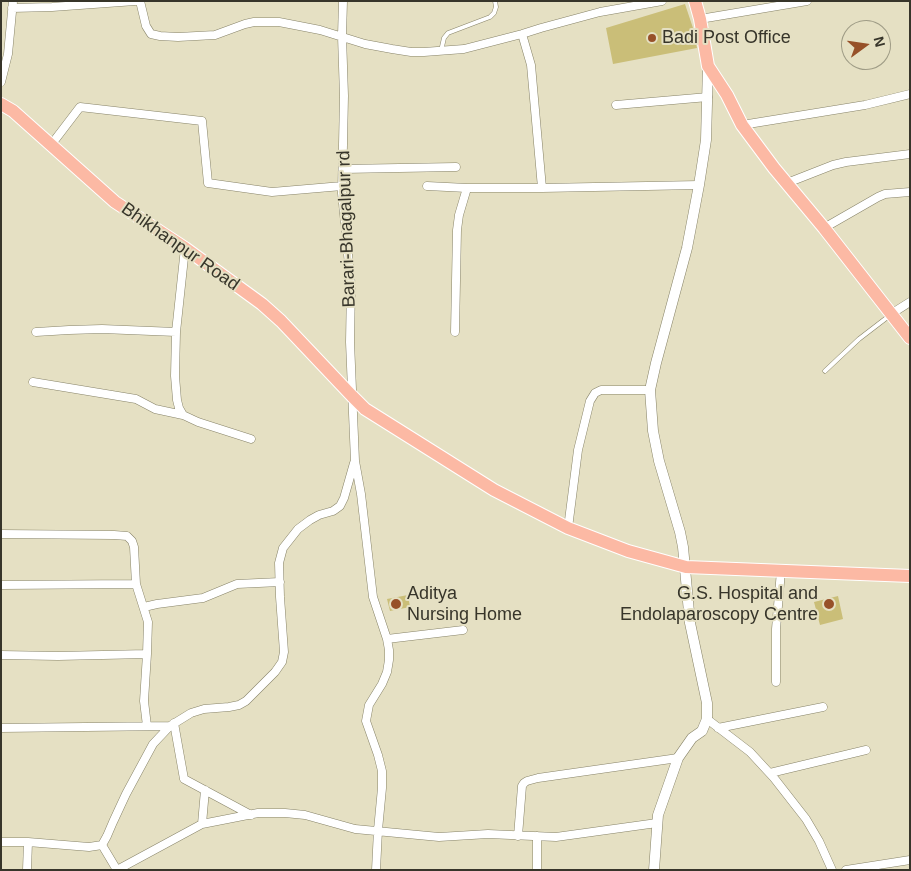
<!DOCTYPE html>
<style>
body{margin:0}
#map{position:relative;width:911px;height:871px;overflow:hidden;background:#e5e0c3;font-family:Arial,sans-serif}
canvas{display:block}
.frame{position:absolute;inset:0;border:2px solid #37352a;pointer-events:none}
.north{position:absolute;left:841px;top:20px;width:50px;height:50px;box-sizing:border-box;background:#e5e0c3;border:1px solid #9f9c86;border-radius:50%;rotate:76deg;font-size:14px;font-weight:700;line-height:20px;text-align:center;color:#37352a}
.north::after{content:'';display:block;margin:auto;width:18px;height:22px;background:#975129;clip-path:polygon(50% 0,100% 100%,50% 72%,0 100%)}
</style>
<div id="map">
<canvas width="911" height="871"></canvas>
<div class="frame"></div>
<div class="north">N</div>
</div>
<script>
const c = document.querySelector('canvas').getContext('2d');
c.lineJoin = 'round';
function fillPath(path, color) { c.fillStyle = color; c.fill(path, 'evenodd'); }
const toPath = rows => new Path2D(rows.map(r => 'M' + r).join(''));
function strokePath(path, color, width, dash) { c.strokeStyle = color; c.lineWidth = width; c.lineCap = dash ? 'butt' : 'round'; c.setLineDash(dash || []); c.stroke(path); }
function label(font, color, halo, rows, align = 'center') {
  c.font = font + ' Arial,sans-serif'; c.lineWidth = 4; c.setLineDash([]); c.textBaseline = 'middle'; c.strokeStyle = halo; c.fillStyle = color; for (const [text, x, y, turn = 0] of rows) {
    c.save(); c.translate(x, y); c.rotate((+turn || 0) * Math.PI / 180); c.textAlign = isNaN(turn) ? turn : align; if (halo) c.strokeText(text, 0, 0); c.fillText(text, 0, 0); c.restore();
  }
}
fillPath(toPath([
 [685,4,693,28,697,48,613,64,606,28],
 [408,595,410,607,390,611,387,599],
 [838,596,843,619,820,625,814,602]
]), '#cabe78');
const service = toPath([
 [441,51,444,38,448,33,490,17,494,13,496,7,495,1],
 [825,371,859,339,889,316]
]);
const minor = toPath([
 [140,1,146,26,151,34,160,36,178,37,215,35,245,24,254,22,279,22,320,30,365,44,392,49,411,52,424,52,464,49,522,34,541,28,600,12,662,1],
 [343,1,342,36,344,96,342,193,351,285,350,342,355,461,361,494,373,597,387,639,389,650,389,660,387,672,382,684,369,705,366,721,378,755,382,771,382,788,378,830,376,870],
 [12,8,52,7,135,1],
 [700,19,807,1],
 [522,34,531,65,542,188],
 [1,82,8,54,13,1],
 [616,105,708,97],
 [742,125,865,105,910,94],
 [51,145,80,107,202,121,208,183,272,192,342,186],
 [343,169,456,167],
 [787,183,833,165,846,162,910,154],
 [427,186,467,188,542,188,699,185],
 [824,228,878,197,885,194,910,192],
 [185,248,176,332,175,376,177,400,179,408,183,415,198,422,251,439],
 [891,314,910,302],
 [36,332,69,330,102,329,176,332],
 [455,332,457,230,459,215,467,188],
 [33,382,136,399,155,409,183,415],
 [568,528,578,450,590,401,595,393,601,390,650,390],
 [1,534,114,535,127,536,132,541,134,547,136,584,148,622,147,654,144,701,147,726],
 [1,585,136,584],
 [144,607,157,604,203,598,237,584,280,582],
 [387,639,463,630],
 [1,655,58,656,147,654],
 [776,682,776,629,781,571],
 [707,719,750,752,774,778,806,819,819,841,832,870],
 [174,723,184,779,251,815],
 [1,728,170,726],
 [718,728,823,707],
 [770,773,866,750],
 [202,824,258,813,285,813,305,815,355,829,439,837,488,834,556,837,657,823],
 [518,836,522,786,524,783,527,781,538,778,678,758],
 [1,842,28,842,89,847,102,845,107,836,113,822,126,794,153,744,170,726,191,713,204,709,229,707,239,705,246,701,275,672,282,662,284,652,280,597,279,563,283,548,298,529,310,520,319,515,333,511,340,506,344,498,354,463],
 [102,845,117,870,202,824,205,790],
 [27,870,28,842],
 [537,870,537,836],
 [846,870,910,860]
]);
const tertiary = toPath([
 [654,870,658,815,678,758,692,738,702,731,707,719,707,703,690,623,683,547,680,532,659,461,653,431,650,390,656,363,687,248,699,185,706,140,708,66]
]);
const primary = toPath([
 [695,1,700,19,708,66,727,95,742,125,774,168,824,228,910,338],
 [1,104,13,111,115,202,185,248,262,304,281,321,352,396,365,409,494,490,568,528,628,551,686,567,910,576]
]);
strokePath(service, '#878368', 5);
strokePath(minor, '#878368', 9);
strokePath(tertiary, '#878368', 11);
strokePath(primary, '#fff', 14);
strokePath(service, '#fff', 4);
strokePath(minor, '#fff', 8);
strokePath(tertiary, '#fff', 10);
strokePath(primary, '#fcb9a4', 12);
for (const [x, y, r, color] of [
 [652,38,5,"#975129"],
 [396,604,6,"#975129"],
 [829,604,6,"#975129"]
]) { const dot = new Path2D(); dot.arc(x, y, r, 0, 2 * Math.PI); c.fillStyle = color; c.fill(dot); strokePath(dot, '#e5e0c3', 2); }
label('18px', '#37352a', '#e5e0c3', [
 ["Badi Post Office",662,38],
 ["Aditya",407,594],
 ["Nursing Home",407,615],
 ["G.S. Hospital and",818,594,"right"],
 ["Endolaparoscopy Centre",818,615,"right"]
], 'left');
label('18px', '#37352a', '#e5e0c3', [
 ["Barari-Bhagalpur rd",347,229,-92],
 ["Bhikhanpur Road",180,247,35]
]);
</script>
